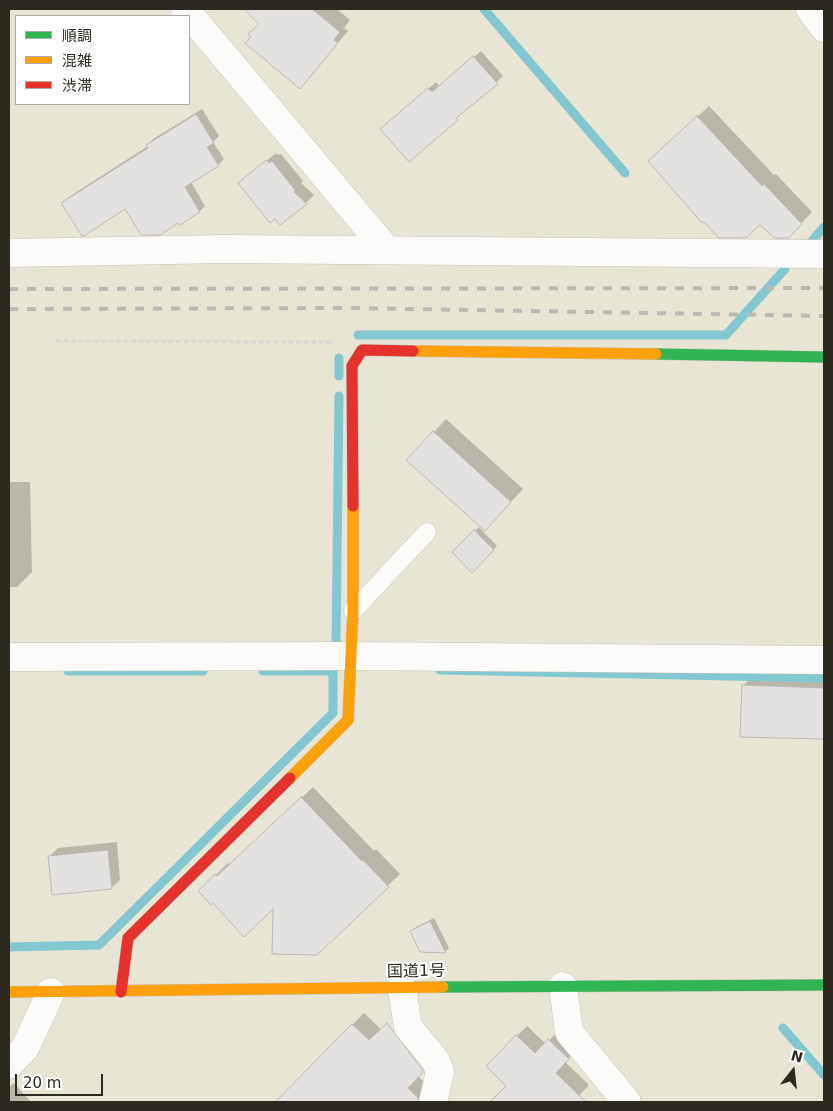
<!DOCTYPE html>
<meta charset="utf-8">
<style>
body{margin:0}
#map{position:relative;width:833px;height:1111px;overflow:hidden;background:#e9e5d5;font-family:"DejaVu Sans","Noto Sans JP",sans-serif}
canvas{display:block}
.frame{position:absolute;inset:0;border:10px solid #2c2a1f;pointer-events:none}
.legend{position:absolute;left:15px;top:15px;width:175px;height:90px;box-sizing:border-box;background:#fff;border:1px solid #abaaa5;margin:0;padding:6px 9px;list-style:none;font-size:15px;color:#2c2a1f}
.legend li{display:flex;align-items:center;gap:10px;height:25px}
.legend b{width:25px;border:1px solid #abaaa5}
.north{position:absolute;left:768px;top:1046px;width:50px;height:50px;-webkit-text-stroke:4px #fff;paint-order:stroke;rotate:16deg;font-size:14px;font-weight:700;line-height:20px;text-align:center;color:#2c2a1f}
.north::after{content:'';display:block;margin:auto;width:18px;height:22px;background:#2c2a1f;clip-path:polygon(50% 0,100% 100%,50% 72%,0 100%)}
.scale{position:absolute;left:15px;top:1074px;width:88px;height:22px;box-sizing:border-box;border:2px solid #2c2a1f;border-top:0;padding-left:6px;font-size:15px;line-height:18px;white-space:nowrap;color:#2c2a1f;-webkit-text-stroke:4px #fff;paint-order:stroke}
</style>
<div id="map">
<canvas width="833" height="1111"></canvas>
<div class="frame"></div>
<ul class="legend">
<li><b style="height:6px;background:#30b455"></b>順調</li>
<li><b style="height:6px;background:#ff9f0a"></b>混雑</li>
<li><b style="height:6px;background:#e5322d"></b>渋滞</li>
</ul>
<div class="north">N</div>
<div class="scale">20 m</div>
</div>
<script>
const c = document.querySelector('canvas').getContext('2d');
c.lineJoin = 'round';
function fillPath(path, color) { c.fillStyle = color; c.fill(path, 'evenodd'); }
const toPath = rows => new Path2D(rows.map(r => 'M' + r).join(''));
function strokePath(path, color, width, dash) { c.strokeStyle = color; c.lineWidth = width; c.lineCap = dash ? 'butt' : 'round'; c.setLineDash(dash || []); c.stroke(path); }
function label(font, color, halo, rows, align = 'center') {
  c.font = font + ' "DejaVu Sans","Noto Sans JP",sans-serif'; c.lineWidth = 4.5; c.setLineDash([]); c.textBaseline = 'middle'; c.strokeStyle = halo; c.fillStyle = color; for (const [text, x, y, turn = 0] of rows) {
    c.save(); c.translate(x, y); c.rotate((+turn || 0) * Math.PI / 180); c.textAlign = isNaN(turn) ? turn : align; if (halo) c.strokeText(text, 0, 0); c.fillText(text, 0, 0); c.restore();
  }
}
fillPath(toPath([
 [246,9,337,9,350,20,344,28,348,31,311,76,300,87,252,37,260,24],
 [481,51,503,76,409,160,389,123,436,82,439,86],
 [709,106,774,175,776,174,812,212,800,225,759,223,661,150],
 [202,109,219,136,213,142,224,159,218,165,191,182,205,206,200,211,63,203,69,197,148,146,147,145,153,139],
 [276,153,278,155,281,154,303,181,301,183,314,195,306,203,275,218,239,183],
 [446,419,523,489,497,517,434,432],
 [9,482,30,482,32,572,17,587,9,587],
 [479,527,497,546,472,571,454,552],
 [755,673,824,675,824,738,742,736,743,686],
 [313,787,374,851,376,849,400,874,317,953,275,906,213,902,200,891,228,863,230,865],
 [117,842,120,880,111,888,49,857,58,848],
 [434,918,449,948,446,951,421,951,412,931,416,927],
 [364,1013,387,1035,312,1102,288,1102,283,1096],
 [527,1026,546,1044,559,1030,578,1048,565,1062,589,1085,573,1102,492,1102,508,1086,487,1066],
 [411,1069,429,1087,434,1102,378,1102],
 [14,1083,31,1102,9,1102,9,1087]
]), '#0003');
strokePath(toPath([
 [484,9,625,173],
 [811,242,824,227],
 [358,335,726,335,785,269],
 [339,376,339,358],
 [336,645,339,396],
 [440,670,824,678],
 [68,671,203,671],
 [263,671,333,671],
 [9,947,99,945,333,713,333,666],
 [783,1028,824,1075]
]), '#83c8d0', 9);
const building = toPath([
 [244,9,312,9,340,32,334,40,338,43,300,89,245,43,251,37,248,34,259,24,244,9],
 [473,56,498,84,456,118,458,120,409,162,380,129,428,88,432,92,473,56],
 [196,114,214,143,207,147,219,166,185,187,200,212,180,225,178,223,160,235,141,235,125,209,84,236,82,236,61,203,148,148,146,145,196,114],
 [697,116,762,186,764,184,802,224,789,238,775,238,760,225,746,238,719,238,704,222,702,223,648,161,697,116],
 [266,160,269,163,272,161,295,190,294,192,307,204,280,225,275,219,270,223,238,183,266,160],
 [433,431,511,502,485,531,406,460,433,431],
 [474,530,494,550,472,573,452,552,474,530],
 [742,685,824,688,824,739,740,737,742,685],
 [301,797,362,861,363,860,389,887,317,955,272,954,273,909,244,937,213,903,211,905,198,891,215,874,217,876,301,797],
 [108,850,112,889,52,895,48,856,108,850],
 [430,921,446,953,420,952,410,931,430,921],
 [387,1023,422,1069,423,1072,408,1088,418,1098,418,1102,275,1102,352,1024,369,1040,387,1023],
 [516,1035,535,1053,548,1039,569,1059,556,1073,586,1102,490,1102,506,1086,486,1066,516,1035]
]);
fillPath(building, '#e4e1e1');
strokePath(building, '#bab7b5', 1);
const lane = toPath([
 [353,611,427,532]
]);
const street = toPath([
 [185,9,386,249],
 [810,9,824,28],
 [9,253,225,249,824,254],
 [9,657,351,656,824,660],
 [563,986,569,1032,627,1102],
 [402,988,408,1027,436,1061,440,1072,433,1102],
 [9,1065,25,1048,51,992]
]);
const fast = toPath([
 [656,354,824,357],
 [443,987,824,985]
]);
const slow = toPath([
 [413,351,656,354],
 [290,778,348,720,353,611,353,506],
 [9,992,443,987]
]);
const jam = toPath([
 [353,506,352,366,362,350,413,351],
 [121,992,128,938,290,778]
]);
strokePath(lane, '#c5c2b4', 19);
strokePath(street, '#c5c2b4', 29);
strokePath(fast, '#c5c2b4', 12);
strokePath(slow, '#c5c2b4', 12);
strokePath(jam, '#c5c2b4', 12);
strokePath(toPath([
 [56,341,334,342]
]), '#d9d7d2', 3, [5, 2.5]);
strokePath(lane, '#fcfbf9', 18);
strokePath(street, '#fcfbf9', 28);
strokePath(fast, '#30b455', 11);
strokePath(slow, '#ff9f0a', 11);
strokePath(jam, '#e5322d', 11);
strokePath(toPath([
 [9,289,824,288],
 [9,309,353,308,824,316]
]), '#b9b9b5', 4, [9, 9]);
label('16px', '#2c2a1f', '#fff', [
 ["国道1号",416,972,-1]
]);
</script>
